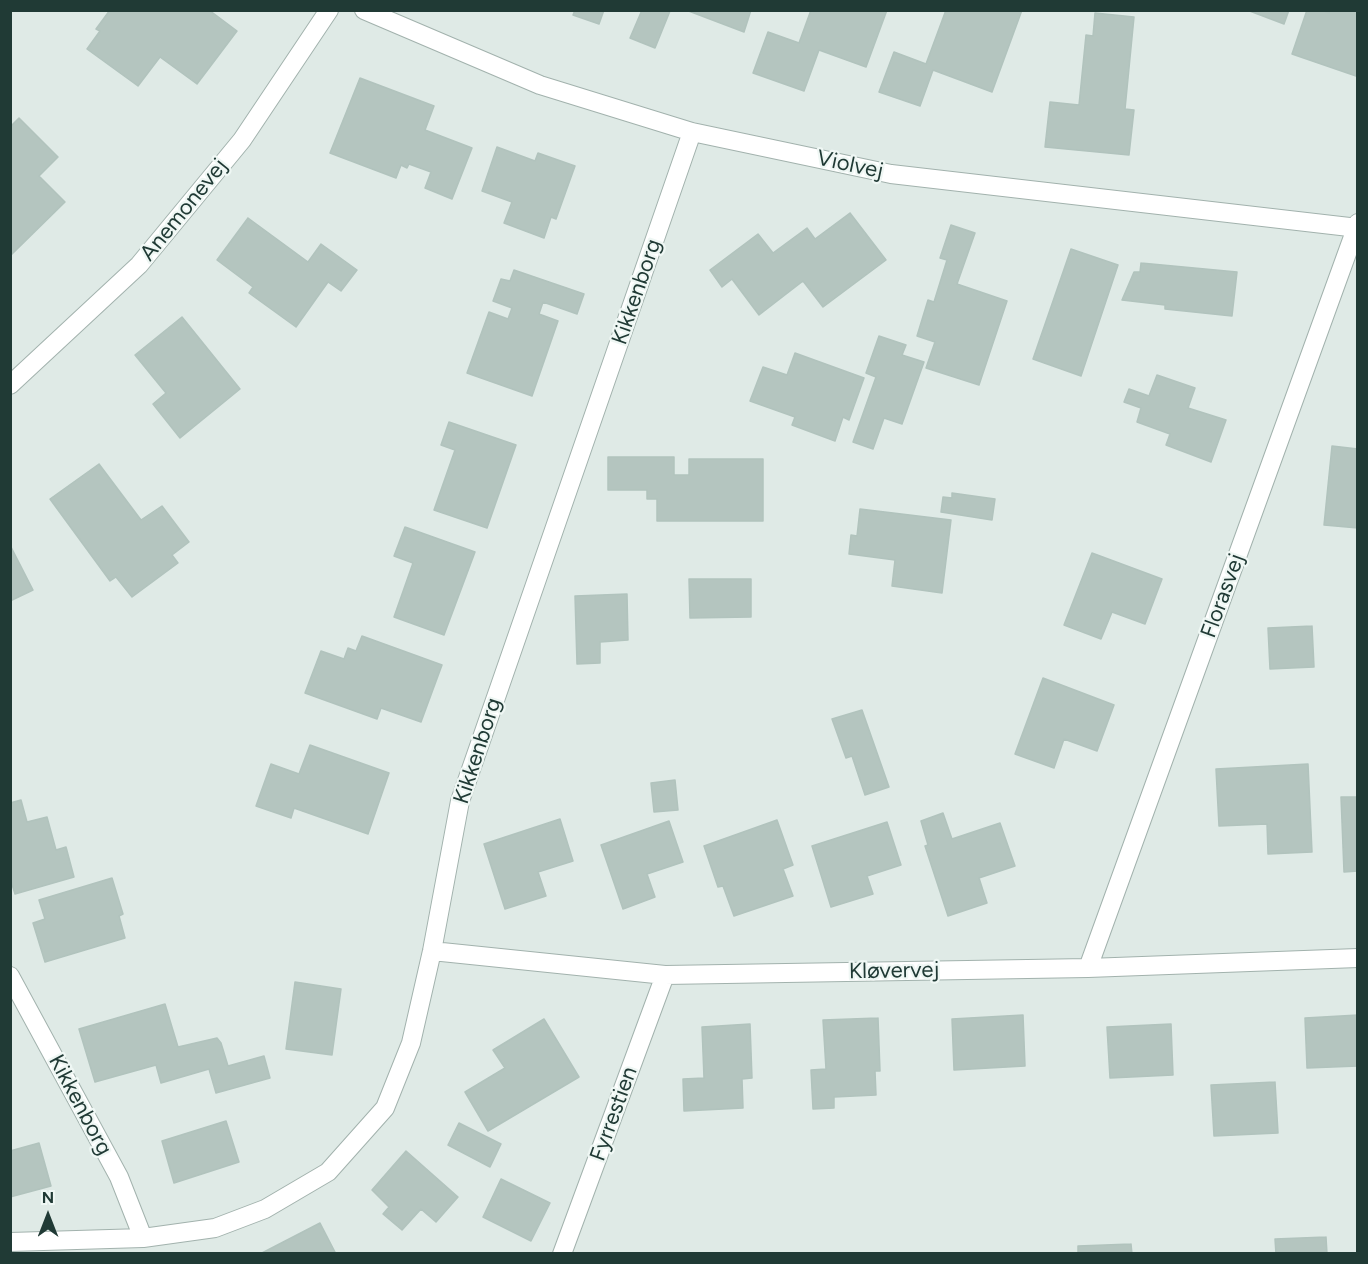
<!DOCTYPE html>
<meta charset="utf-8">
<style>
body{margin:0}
#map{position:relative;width:1368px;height:1264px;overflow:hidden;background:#dfeae6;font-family:Figtree,sans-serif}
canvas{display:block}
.frame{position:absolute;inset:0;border:12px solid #203a35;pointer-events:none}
.north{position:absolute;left:18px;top:1186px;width:60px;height:60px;-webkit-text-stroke:4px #eff7f4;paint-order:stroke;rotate:0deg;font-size:16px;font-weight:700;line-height:24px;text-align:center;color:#203a35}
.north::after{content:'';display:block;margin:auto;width:21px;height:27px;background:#203a35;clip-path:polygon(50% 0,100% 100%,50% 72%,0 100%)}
</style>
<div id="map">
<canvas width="1368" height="1264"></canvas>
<div class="frame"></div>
<div class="north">N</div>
</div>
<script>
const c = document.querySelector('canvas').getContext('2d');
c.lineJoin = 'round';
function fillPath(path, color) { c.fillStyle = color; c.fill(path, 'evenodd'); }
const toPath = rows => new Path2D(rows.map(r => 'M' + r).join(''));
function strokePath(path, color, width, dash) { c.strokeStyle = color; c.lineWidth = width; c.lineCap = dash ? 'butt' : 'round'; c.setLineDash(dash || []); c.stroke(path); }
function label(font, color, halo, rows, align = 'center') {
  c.font = font + ' Figtree,sans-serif'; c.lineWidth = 4.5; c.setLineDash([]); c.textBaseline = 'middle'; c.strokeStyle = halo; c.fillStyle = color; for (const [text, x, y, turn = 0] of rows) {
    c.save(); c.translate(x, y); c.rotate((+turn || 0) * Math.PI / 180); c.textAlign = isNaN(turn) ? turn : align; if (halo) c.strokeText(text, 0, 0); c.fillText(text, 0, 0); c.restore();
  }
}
const building = toPath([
 [110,10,209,10,237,31,197,84,160,57,138,86,87,49,100,31,96,29,110,10],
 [575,10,604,10,599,24,573,15,575,10],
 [642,10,670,11,655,48,630,38,642,10],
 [686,10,751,10,744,32,686,10],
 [811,10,887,10,866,67,819,50,804,91,753,73,768,32,799,43,811,10],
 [946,10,1022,10,992,92,933,70,920,106,879,92,894,52,926,64,946,10],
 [1247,10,1289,10,1284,24,1247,10],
 [1307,10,1321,10,1329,13,1330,10,1358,10,1358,71,1356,76,1292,54,1307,10],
 [1095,13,1134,17,1125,109,1134,110,1129,155,1045,147,1050,102,1079,105,1086,35,1093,36,1095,13],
 [360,78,434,106,425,130,472,148,452,199,425,188,431,172,409,164,407,168,401,165,396,178,330,153,360,78],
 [19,118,58,157,39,176,65,202,10,256,10,127,19,118],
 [497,147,535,161,538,153,575,166,556,219,551,217,544,238,504,223,512,202,482,191,497,147],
 [850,213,886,260,823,307,803,281,759,315,732,279,722,287,710,270,758,234,773,253,807,228,815,239,850,213],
 [248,218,308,262,321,244,357,270,341,291,328,282,296,327,249,293,253,287,217,260,248,218],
 [951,225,975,233,957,284,1007,301,979,385,926,368,935,342,917,336,928,300,934,302,947,260,940,258,951,225],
 [1071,249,1118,265,1081,376,1033,359,1071,249],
 [1141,263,1237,272,1232,316,1165,309,1165,305,1122,300,1134,272,1140,272,1141,263],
 [514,270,584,294,577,314,543,302,539,314,558,321,532,396,467,373,489,312,508,319,512,308,493,301,501,279,510,281,514,270],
 [182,317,240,389,180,438,153,404,166,393,135,355,182,317],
 [879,336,906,345,902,355,924,362,902,424,884,418,873,449,853,442,876,377,866,373,879,336],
 [795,353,864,378,849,420,843,417,835,441,792,425,795,417,750,401,763,367,787,375,795,353],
 [1157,375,1195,388,1188,408,1226,420,1211,462,1166,445,1170,434,1137,422,1141,408,1124,402,1129,389,1149,396,1157,375],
 [449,422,516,445,487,528,434,510,455,450,441,445,449,422],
 [1332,446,1358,449,1358,528,1324,525,1332,446],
 [608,457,674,457,674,475,689,475,689,459,763,459,763,521,657,521,657,499,647,499,647,490,608,490,608,457],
 [99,464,141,520,162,506,189,542,172,555,178,563,132,597,116,577,110,581,50,499,99,464],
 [952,493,995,499,992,520,941,512,943,497,952,498,952,493],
 [860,509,951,520,942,593,892,586,895,560,849,554,851,535,857,536,860,509],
 [405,527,475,552,444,635,394,617,413,563,394,556,405,527],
 [10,545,33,590,10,601,10,545],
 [1092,553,1162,579,1145,624,1112,612,1101,639,1064,625,1092,553],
 [689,579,751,579,751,617,690,618,689,579],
 [627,594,628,640,600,642,600,663,577,664,575,596,627,594],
 [1312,626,1314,667,1270,669,1268,628,1312,626],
 [362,636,442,665,421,722,381,708,377,719,305,693,321,651,344,659,348,648,356,651,362,636],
 [1043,678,1114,705,1097,751,1064,739,1054,768,1015,754,1043,678],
 [862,710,889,787,865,795,852,756,846,758,832,719,862,710],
 [310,745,389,773,368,834,294,808,291,818,256,806,271,764,299,774,310,745],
 [1308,764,1312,852,1268,854,1267,824,1219,826,1216,769,1308,764],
 [675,780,678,810,654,812,651,783,675,780],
 [1341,797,1358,797,1358,871,1344,872,1341,797],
 [21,800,27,822,47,817,56,850,66,847,74,877,15,894,10,878,10,803,21,800],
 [943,813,952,839,1000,823,1015,866,979,878,987,903,948,916,925,846,928,845,921,821,943,813],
 [560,819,573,861,538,872,546,896,505,909,484,844,560,819],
 [777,820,793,865,783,869,793,896,734,916,723,886,718,887,704,846,777,820],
 [669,821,683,862,647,874,655,897,623,909,601,845,669,821],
 [887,822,901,865,867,876,873,894,831,907,812,846,887,822],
 [112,878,123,914,119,916,125,938,45,962,33,923,45,919,39,900,112,878],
 [295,982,341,989,332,1055,286,1049,295,982],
 [165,1004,178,1047,217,1038,221,1043,228,1066,264,1056,270,1078,216,1093,209,1069,161,1083,156,1065,95,1082,79,1029,165,1004],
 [1023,1015,1025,1066,954,1070,952,1019,1023,1015],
 [1358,1015,1358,1066,1307,1068,1305,1018,1358,1015],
 [878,1018,880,1071,875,1071,876,1095,834,1097,834,1108,813,1109,811,1070,826,1069,823,1020,878,1018],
 [544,1019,579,1077,488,1131,465,1092,505,1068,493,1050,544,1019],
 [750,1024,752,1078,742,1079,743,1108,684,1111,683,1079,704,1078,702,1027,750,1024],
 [1171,1024,1173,1075,1110,1078,1107,1027,1171,1024],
 [1275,1082,1278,1133,1214,1136,1211,1085,1275,1082],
 [226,1121,239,1162,174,1183,162,1141,226,1121],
 [459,1123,501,1144,490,1167,448,1145,459,1123],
 [39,1143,51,1186,10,1197,10,1151,39,1143],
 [406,1151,458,1197,436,1222,421,1209,402,1230,383,1214,389,1207,372,1190,406,1151],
 [501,1179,550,1203,531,1241,483,1217,501,1179],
 [320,1223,336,1254,260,1254,320,1223],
 [1326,1237,1327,1254,1276,1254,1275,1239,1326,1237],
 [1131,1244,1132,1254,1078,1254,1078,1246,1131,1244]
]);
fillPath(building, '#b4c5bf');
strokePath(building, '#b1c3bd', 1.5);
const minor = toPath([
 [364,10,540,85,692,132,891,174,1358,228],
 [10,385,139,265,242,140,329,10],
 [432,951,665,975,1088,968,1358,958],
 [1088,968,1358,223],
 [10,976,119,1177,143,1238],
 [10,1242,143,1238,215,1228,265,1209,328,1172,385,1108,411,1043,432,951,460,801,692,132],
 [562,1254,665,975]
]);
strokePath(minor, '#a2b2ad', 20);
strokePath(minor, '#fff', 18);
label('22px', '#203a35', '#eff7f4', [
 ["Violvej",850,165,12],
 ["Anemonevej",184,210,-51],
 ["Kikkenborg",637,292,-71],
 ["Florasvej",1223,596,-70],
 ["Kikkenborg",478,751,-72],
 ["Kløvervej",894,971,-1],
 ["Kikkenborg",80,1105,62],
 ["Fyrrestien",614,1114,-70]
]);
</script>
